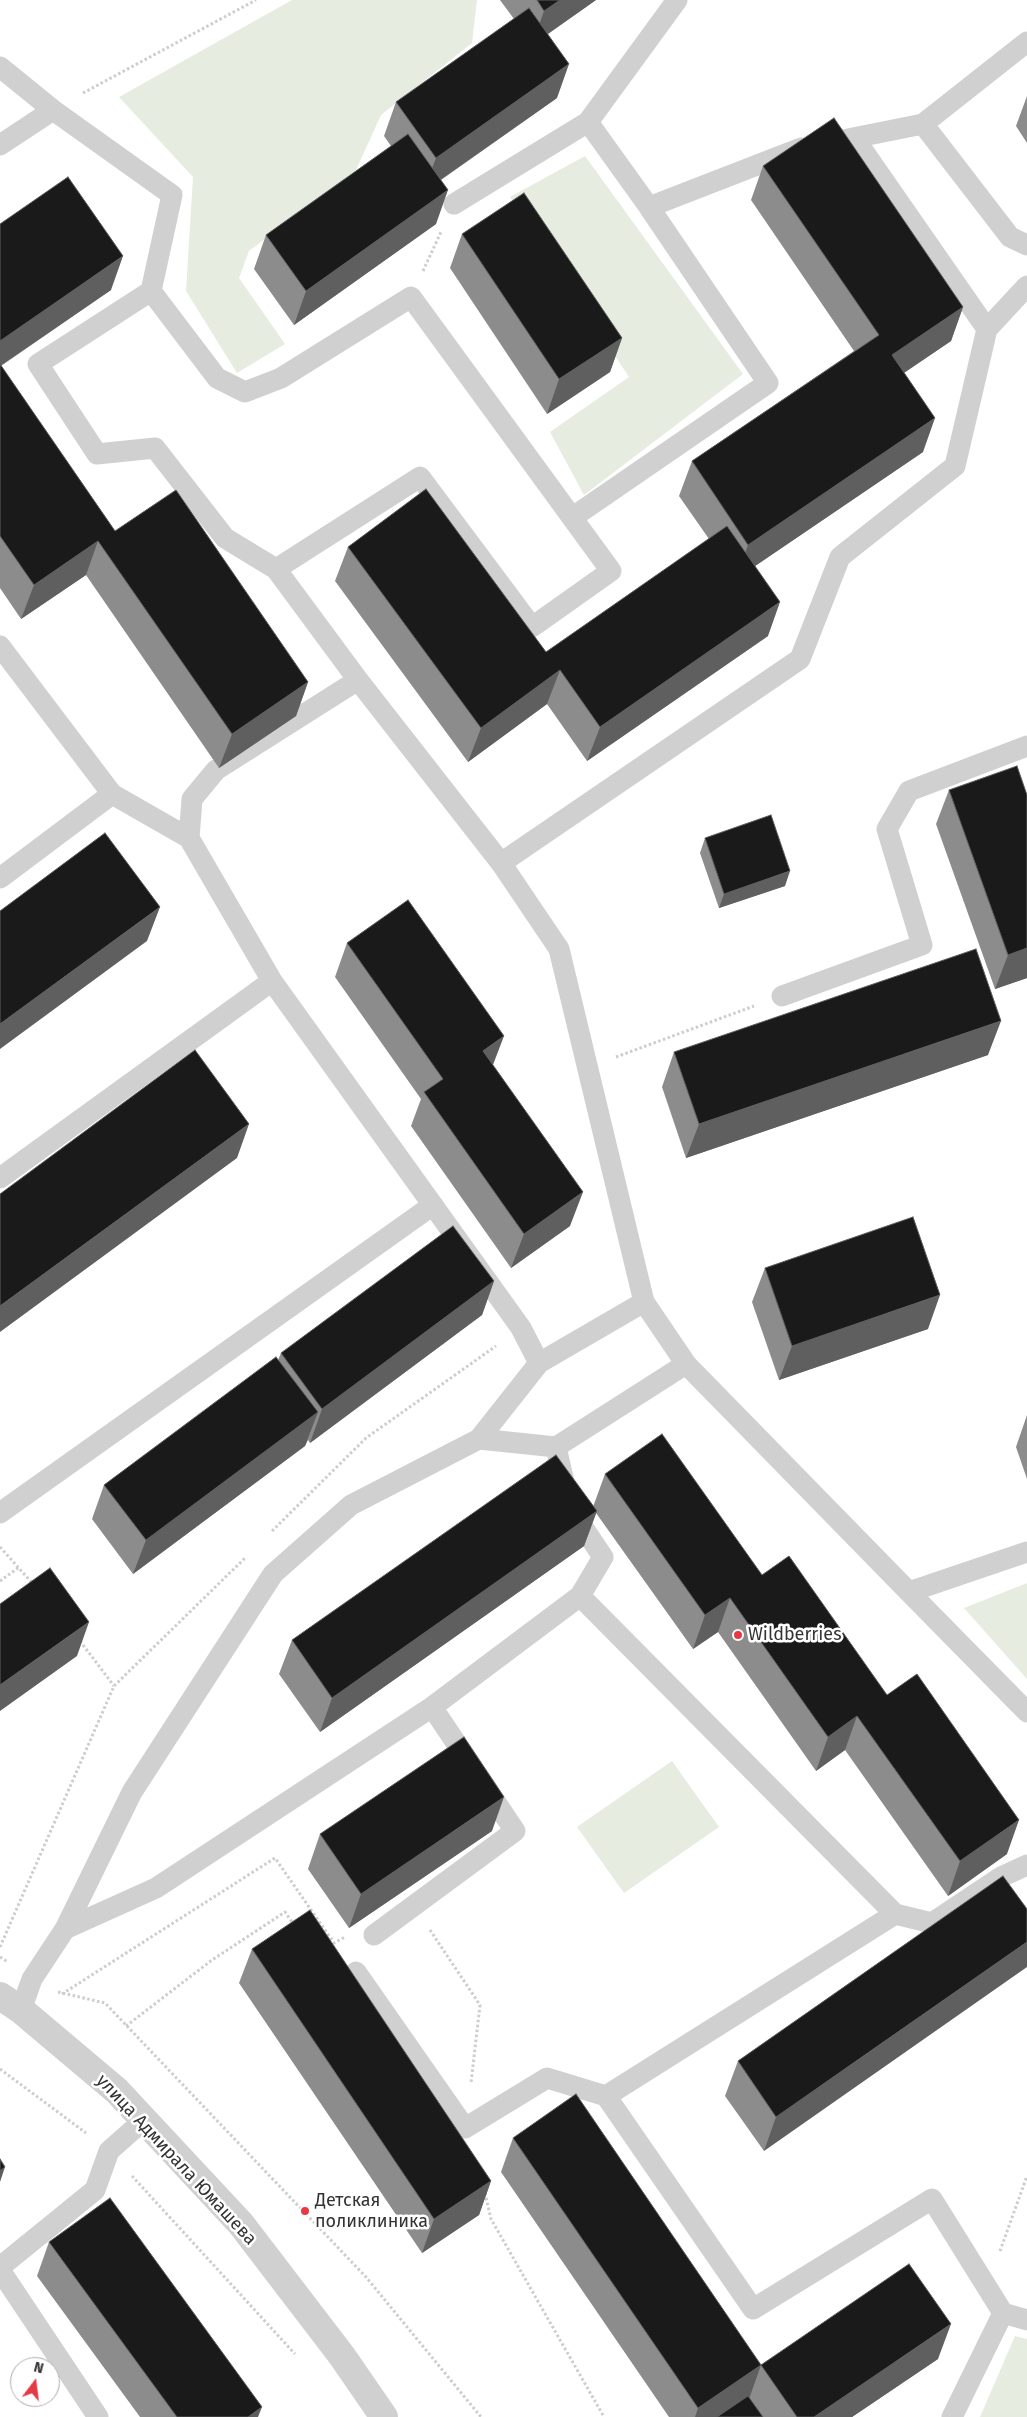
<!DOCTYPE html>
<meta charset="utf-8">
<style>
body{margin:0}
#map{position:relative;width:1027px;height:2417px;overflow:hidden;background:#fff;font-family:"Fira Sans",sans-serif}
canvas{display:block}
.north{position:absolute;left:10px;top:2357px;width:50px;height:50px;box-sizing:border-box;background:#fff;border:1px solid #adadad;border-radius:50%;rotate:15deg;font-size:14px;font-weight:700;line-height:20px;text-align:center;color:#333}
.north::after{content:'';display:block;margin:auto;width:18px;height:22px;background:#e63946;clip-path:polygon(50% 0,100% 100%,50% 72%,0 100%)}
</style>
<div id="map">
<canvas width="1027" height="2417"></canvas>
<div class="north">N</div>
</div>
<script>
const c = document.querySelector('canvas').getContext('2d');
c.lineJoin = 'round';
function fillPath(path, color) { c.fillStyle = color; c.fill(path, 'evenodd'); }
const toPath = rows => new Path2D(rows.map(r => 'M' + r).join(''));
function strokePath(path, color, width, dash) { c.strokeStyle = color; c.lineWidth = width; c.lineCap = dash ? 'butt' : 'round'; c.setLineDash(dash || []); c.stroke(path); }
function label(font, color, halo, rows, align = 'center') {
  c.font = font + ' "Fira Sans",sans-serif'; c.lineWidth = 5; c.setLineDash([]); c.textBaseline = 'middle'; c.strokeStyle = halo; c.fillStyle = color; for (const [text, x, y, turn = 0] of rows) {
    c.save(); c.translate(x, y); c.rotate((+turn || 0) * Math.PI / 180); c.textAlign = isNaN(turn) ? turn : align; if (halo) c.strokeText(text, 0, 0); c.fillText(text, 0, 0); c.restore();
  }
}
fillPath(toPath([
 [292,0,477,0,472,43,381,115,356,170,249,251,239,278,285,344,237,373,186,291,193,177,119,97],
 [585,156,743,374,584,495,550,432,629,377,510,197],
 [1027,1583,1027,1679,964,1608],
 [672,1761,719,1827,624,1893,577,1827],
 [1015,2336,1027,2339,1027,2417,980,2417]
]), '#e6ecdf');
strokePath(toPath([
 [83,93,256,0],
 [423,271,441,232],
 [616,1057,754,1006],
 [272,1531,366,1438,496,1346],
 [0,1547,33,1584],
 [0,1581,18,1568],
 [80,1641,114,1686],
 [430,1930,480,2005,471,2083],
 [0,1947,114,1686,245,1558],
 [0,1957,8,1962],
 [58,1992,105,2003,366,2277,481,2417],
 [62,1994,275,1858,334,1943,345,1937],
 [126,2026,212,1960,285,1912,294,1925],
 [0,2069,86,2133],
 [132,2176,295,2354],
 [485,2193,491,2219,604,2417],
 [1000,2251,1027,2176]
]), '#cdcdcd', 3, [2.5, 2.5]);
strokePath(toPath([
 [1027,42,923,124,1010,237,1027,245],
 [0,67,53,110,172,195,151,291,38,364,97,454,155,448,225,538,276,569,420,477,532,627,611,571,411,297,281,378,245,392,217,378,151,291],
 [588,122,649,207],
 [843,140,923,124],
 [0,145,53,110],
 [454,204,588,122,677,0],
 [987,329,1027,286],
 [573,517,768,383,649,207,801,148],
 [276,569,358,680,501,863,559,949,644,1302,686,1364,909,1592],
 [0,646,112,794,0,878],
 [112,794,189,838,272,981,521,1328,539,1363],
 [189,838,192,799,216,770,358,680],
 [501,863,800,659,840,557,955,466,987,329,855,139],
 [782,996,922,945,887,829,909,791,1027,746],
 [0,1178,272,981],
 [644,1302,539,1363,479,1439,556,1447,686,1364],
 [0,1513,433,1205],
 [1027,1552,909,1592,1027,1712],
 [580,1596,895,1914,606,2096,753,2309,932,2199,1003,2313,952,2417],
 [895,1914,932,1923,1001,1877,1027,1865],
 [65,1929,132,1792,273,1574,351,1505,479,1439],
 [374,1935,515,1831,432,1707],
 [356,1972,465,2128,547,2078,606,2096],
 [21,2010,32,1979,65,1929,156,1888,432,1707,580,1596,603,1557,570,1508,556,1447],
 [0,2267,95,2190,109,2151,144,2120],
 [0,2270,98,2417],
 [1003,2313,1027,2320]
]), '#d0d0d0', 21);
strokePath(toPath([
 [0,1996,21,2010,117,2091,241,2224,342,2356,384,2417]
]), '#d0d0d0', 28);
fillPath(toPath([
 [500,0,596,0,548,34,557,98,441,180,436,224,294,325,254,269,266,235,391,146,384,136,396,102,514,19],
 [1027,96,1027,143,1016,126],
 [763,166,963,307,951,341,904,373,923,452,755,566,768,636,587,761,547,704,468,762,335,581,348,547,546,652,709,539,679,496,692,461,854,351,751,200],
 [0,224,111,290,1,366,115,531,308,682,296,716,219,768,86,575,21,619,0,588],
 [462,234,622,338,610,372,547,414,450,268],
 [949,790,1027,795,1027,978,995,989,936,824],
 [705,838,785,886,719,908,700,853],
 [347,943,493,1066,570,1226,511,1268,411,1126,421,1099,335,977],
 [674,1052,988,1055,686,1158,662,1087],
 [765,1268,928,1329,779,1380,752,1302],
 [494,1281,482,1315,310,1443,308,1440,305,1446,133,1574,92,1519,104,1485,278,1360,281,1353],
 [1027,1415,1027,1479,1016,1447],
 [605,1474,762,1575,887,1695,1007,1854,948,1896,845,1750,816,1771,718,1632,693,1649,596,1513,584,1546,320,1732,279,1674,292,1640,593,1507],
 [492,1831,349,1928,308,1869,320,1834],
 [1003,1876,764,2151,725,2096,738,2061],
 [252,1949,491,2181,479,2215,422,2253,239,1983],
 [513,2138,761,2365,938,2359,852,2417,669,2417,501,2172],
 [49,2242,258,2417,140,2417,37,2276]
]), '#8c8c8c');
fillPath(toPath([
 [560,0,596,0,532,45,544,11],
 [569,64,557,98,423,192,436,158],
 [448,190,436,224,294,325,306,291],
 [123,256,111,290,0,366,0,341],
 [963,307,951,341,880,389,892,355],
 [622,338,610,372,547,414,559,379],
 [935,418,923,452,736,579,748,545],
 [98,541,86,575,21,619,34,585],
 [780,602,768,636,587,761,600,727],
 [560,670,547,704,468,762,481,728],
 [308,682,296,716,219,768,232,734],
 [790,871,785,886,719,908,724,894],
 [160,907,147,941,0,1049,0,1024],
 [1027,948,1027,978,995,989,1008,955],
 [1001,1021,988,1055,686,1158,699,1124],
 [504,1036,491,1070,483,1051],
 [249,1124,237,1158,0,1332,0,1306],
 [583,1192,570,1226,511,1268,524,1234],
 [494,1281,482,1315,310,1443,322,1409],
 [940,1295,928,1329,779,1380,792,1346],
 [318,1412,305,1446,133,1574,146,1540],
 [597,1511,584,1546,320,1732,332,1698],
 [730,1598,718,1632,693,1649,705,1615],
 [89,1622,77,1656,0,1711,0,1685],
 [857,1716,845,1750,816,1771,828,1737],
 [504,1797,492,1831,349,1928,361,1894],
 [1019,1820,1007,1854,948,1896,960,1861],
 [1027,1942,1027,1967,764,2151,776,2117],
 [5,2167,0,2182,0,2171],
 [491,2181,479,2215,422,2253,434,2219],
 [951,2324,938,2359,852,2417,814,2417],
 [761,2365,749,2399,722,2417,695,2417,698,2408],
 [262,2407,258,2417,248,2417]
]), '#5f5f5f');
const building = toPath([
 [537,0,560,0,544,11,537,0],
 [529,8,569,64,436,158,396,102,529,8],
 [834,118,963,307,892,355,935,418,748,545,692,461,879,335,763,166,834,118],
 [408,134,448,190,306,291,266,235,408,134],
 [68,177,123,256,0,341,0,224,68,177],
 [524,193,622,338,559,379,462,234,524,193],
 [0,364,115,531,176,490,308,682,232,734,98,541,34,585,0,536,0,364],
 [426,489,546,652,727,526,780,602,600,727,560,670,481,728,348,547,426,489],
 [1017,766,1027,795,1027,948,1008,955,949,790,1017,766],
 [771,815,790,871,724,894,705,838,771,815],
 [105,833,160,907,0,1024,0,911,105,833],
 [408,900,504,1036,483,1051,583,1192,524,1234,424,1092,443,1079,347,943,408,900],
 [976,949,1001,1021,699,1124,674,1052,976,949],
 [195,1050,249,1124,0,1306,0,1194,195,1050],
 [913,1217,940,1295,792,1346,765,1268,913,1217],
 [453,1226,494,1281,322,1409,281,1353,453,1226],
 [276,1357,318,1412,146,1540,104,1485,276,1357],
 [662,1434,762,1575,789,1556,887,1695,917,1674,1019,1820,960,1861,857,1716,828,1737,730,1598,705,1615,605,1474,662,1434],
 [556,1455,597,1511,332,1698,292,1640,556,1455],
 [50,1568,89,1622,0,1685,0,1604,50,1568],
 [464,1737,504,1797,361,1894,320,1834,464,1737],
 [1003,1876,1027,1909,1027,1942,776,2117,738,2061,1003,1876],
 [310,1910,491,2181,434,2219,252,1949,310,1910],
 [576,2094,761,2365,698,2408,513,2138,576,2094],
 [0,2159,5,2167,0,2171,0,2159],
 [110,2198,262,2407,248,2417,177,2417,49,2242,110,2198],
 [909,2264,951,2324,814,2417,797,2417,761,2365,909,2264],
 [748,2396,763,2417,717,2417,748,2396]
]);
fillPath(building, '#1a1a1a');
strokePath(building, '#5f5f5f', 1);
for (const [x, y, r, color] of [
 [738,1635,5,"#e63946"],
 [305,2211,5,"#e63946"]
]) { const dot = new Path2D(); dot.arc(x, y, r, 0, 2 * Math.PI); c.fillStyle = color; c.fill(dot); strokePath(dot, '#fff', 2); }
label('18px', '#333', '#fff', [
 ["Wildberries",748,1635],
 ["Детская",315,2201],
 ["поликлиника",315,2222]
], 'left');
label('18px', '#333', '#fff', [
 ["улица Адмирала Юмашева",176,2160,47]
]);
</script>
